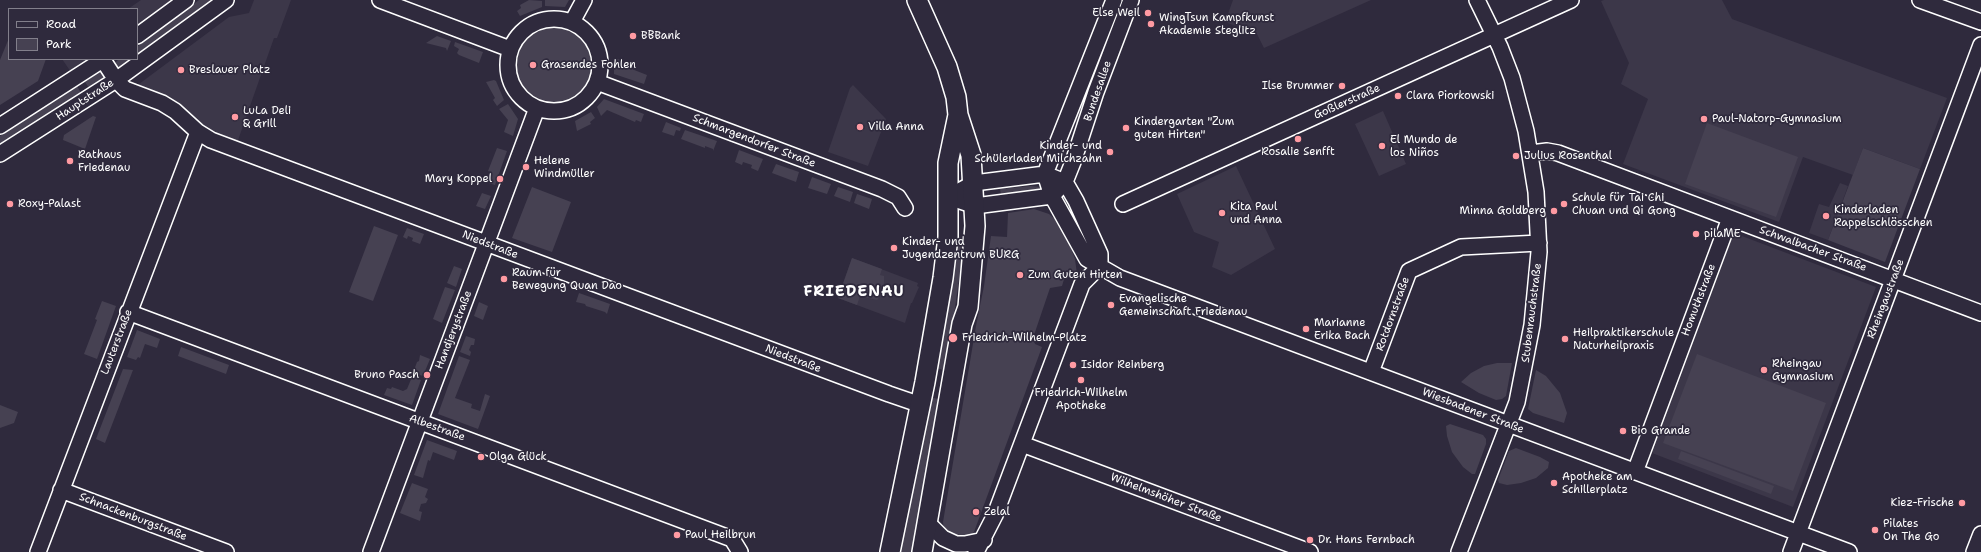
<!DOCTYPE html>
<meta charset="utf-8">
<style>
body{margin:0}
#map{position:relative;width:1981px;height:552px;overflow:hidden;background:#2f2a3d;font-family:"Shantell Sans",sans-serif}
canvas{display:block}
.legend{position:absolute;left:8px;top:8px;width:130px;height:52px;box-sizing:border-box;background:#2f2a3d;border:1px solid #827f8b;margin:0;padding:5px 7px;list-style:none;font-size:12px;color:#fff}
.legend li{display:flex;align-items:center;gap:8px;height:20px}
.legend b{width:20px;border:1px solid #827f8b}
</style>
<div id="map">
<canvas width="1981" height="552"></canvas>
<ul class="legend">
<li><b style="height:5px;background:#2f2a3d"></b>Road</li>
<li><b style="height:11px;background:#464152"></b>Park</li>
</ul>
</div>
<script>
const c = document.querySelector('canvas').getContext('2d');
c.lineJoin = 'round';
function fillPath(path, color) { c.fillStyle = color; c.fill(path, 'evenodd'); }
const toPath = rows => new Path2D(rows.map(r => 'M' + r).join(''));
function strokePath(path, color, width, dash) { c.strokeStyle = color; c.lineWidth = width; c.lineCap = dash ? 'butt' : 'round'; c.setLineDash(dash || []); c.stroke(path); }
function label(font, color, halo, rows, align = 'center') {
  c.font = font + ' "Shantell Sans",sans-serif'; c.lineWidth = 3.5; c.setLineDash([]); c.textBaseline = 'middle'; c.strokeStyle = halo; c.fillStyle = color; for (const [text, x, y, turn = 0] of rows) {
    c.save(); c.translate(x, y); c.rotate((+turn || 0) * Math.PI / 180); c.textAlign = isNaN(turn) ? turn : align; if (halo) c.strokeText(text, 0, 0); c.fillText(text, 0, 0); c.restore();
  }
}
fillPath(toPath([
 [141,0,172,0,137,27,137,9,128,9],
 [254,0,291,0,277,38,274,38,237,143,215,134,182,109,135,87,229,17,249,13],
 [1233,0,1371,0,1264,48,1257,34,1225,22],
 [1604,0,1722,0,1732,19,1947,98,1920,169,1863,148,1853,175,1803,157,1779,222,1623,164,1648,99,1621,84,1629,63,1601,1],
 [62,59,90,59,71,72],
 [853,85,886,119,868,166,828,152,850,88],
 [1383,111,1406,164,1379,176,1355,124],
 [1236,166,1275,249,1231,275,1212,267,1219,242,1194,232,1177,194],
 [1840,183,1848,186,1828,240,1809,233,1819,204,1829,207],
 [1734,233,1876,287,1793,507,1652,453],
 [852,258,918,283,917,286,919,287,912,303,911,303,905,323,838,298]
]), '#3c3749');
fillPath(toPath([
 [199,0,212,0,137,56,137,47],
 [529,0,542,1,542,7,520,16,517,11,521,8,520,5],
 [545,0,569,0,565,7,545,6],
 [1120,0,1125,0,1077,124,1074,121],
 '514 65a40 40 0 1 1 80 0a40 40 0 1 1-80 0Z',
 [437,36,451,41,447,51,446,48,426,43],
 [9,38,9,59,46,59,38,81,0,105,0,60],
 [455,42,483,52,479,63,459,55,457,53,459,49,454,46],
 [119,59,133,59,119,69,115,63],
 [616,59,623,60,624,66,647,75,644,84,614,74,614,61],
 [101,71,105,78,89,88,85,82],
 [494,80,496,81,504,100,497,106,493,100,495,98,486,82],
 [77,86,81,93,0,145,0,136],
 [604,99,644,114,641,122,636,120,635,122,607,110,601,116,597,107],
 [508,104,518,119,513,136,504,132,508,120,499,109],
 [591,112,595,118,590,122,591,124,577,131,575,121],
 [93,116,96,117,85,149,63,140,64,135],
 [666,122,681,128,680,131,676,130,674,136,662,132],
 [1707,123,1798,157,1776,217,1685,184],
 [685,130,717,141,713,151,713,149,705,146,705,148,681,139],
 [497,148,507,151,495,185,485,182,486,178,488,179,490,172,488,171],
 [1863,148,1920,169,1885,262,1828,240],
 [739,150,763,159,758,171,751,168,752,165,743,162,742,165,735,162],
 [776,164,799,172,796,182,772,173],
 [812,177,831,184,827,194,808,188],
 [1031,186,1040,187,1040,189,1001,195,1000,189],
 [532,187,571,202,552,252,512,238],
 [838,187,853,192,850,202,834,196],
 [482,193,491,196,485,209,476,206],
 [857,194,872,199,869,209,854,203],
 [1034,209,1049,214,1058,222,1065,233,1075,259,1077,274,1075,279,1065,276,1062,286,1050,288,1033,338,1035,344,1042,347,974,532,969,538,952,537,944,530,943,522,976,326,984,286,991,236,1007,237,1008,213],
 [374,226,398,235,373,301,349,292],
 [407,228,424,234,420,244,412,241,413,238,408,236,407,239,403,237],
 [957,237,965,237,946,371,937,368,949,302],
 [852,258,882,269,880,275,884,276,884,283,881,295,877,300,860,296,857,305,838,298],
 [454,266,462,269,456,287,447,283],
 [445,287,455,290,442,323,433,319],
 [579,293,610,304,607,314,605,312,586,306,585,304,576,302],
 [102,301,116,306,97,359,84,354,97,320,95,319],
 [479,302,488,306,483,320,474,316],
 [137,330,160,339,157,348,145,344,140,358,138,357,136,360,127,357],
 [466,336,475,339,474,345,471,345,469,350,471,352,470,356,460,352],
 [181,347,229,365,226,374,178,356],
 [1697,354,1826,403,1793,491,1663,443],
 [420,355,430,359,423,376,413,373,417,362,419,361],
 [459,356,470,360,455,398,472,404,471,408,480,411,485,394,490,396,478,429,438,414],
 [1497,363,1512,363,1506,396,1502,399,1496,400,1479,393,1461,382,1471,373,1484,366],
 [123,369,133,370,105,443,96,439],
 [1536,370,1546,376,1560,393,1567,413,1564,423,1533,413,1528,409],
 [412,377,421,380,412,405,384,395,387,388,391,389,392,387,403,391,407,389],
 [931,397,941,400,913,552,899,552],
 [0,405,18,412,14,423,0,428],
 [1450,424,1483,435,1486,439,1486,444,1475,474,1472,474,1463,467,1452,452,1447,436,1446,426],
 [427,440,457,451,454,460,433,452,430,461,428,460,423,478,414,475],
 [1516,448,1540,457,1549,462,1548,468,1536,478,1521,483,1507,485,1499,483,1498,480,1509,451],
 [1681,451,1774,486,1771,494,1678,459],
 [412,483,428,489,425,497,428,499,426,503,421,504,419,511,422,512,420,521,400,513]
]), '#464152');
const minor = toPath([
 [380,0,510,49],
 [1920,0,1981,22],
 '508 65a46 46 0 1 1 92 0a46 46 0 1 1-92 0Z',
 [572,22,584,0],
 [137,36,186,0],
 [103,60,116,80,125,89,162,103,175,111,198,132,211,140,889,394,921,405],
 [597,82,882,189,898,197,905,208],
 [0,126,104,59],
 [1531,153,1547,151,1558,153,1981,313],
 [0,154,116,80,226,0],
 [1045,174,1052,196,1087,259,1120,278,1849,552],
 [1045,174,1114,0],
 [948,197,974,183,1045,174,1065,182,1076,201,1100,254,1100,266,1082,284,995,515,976,552],
 [948,197,975,206,1052,196,1065,182,1073,162,1096,92,1131,0],
 [1123,204,1571,0],
 [128,312,732,539,740,552],
 [1371,372,1409,271,1461,247,1539,243],
 [1022,444,1310,552],
 [1635,472,1730,218],
 [61,490,226,552],
 [927,522,943,538,956,544,965,544,984,540],
 [38,552,198,132],
 [371,552,537,108],
 [1459,552,1517,402,1532,325,1539,252,1536,192,1526,131,1512,78,1500,47,1477,0],
 [1791,552,1981,45],
 [1974,552,1981,534]
]);
const major = toPath([
 [917,0,947,67,956,97,958,115,971,155,975,226,968,307,962,324,922,552],
 [890,552,925,382,943,278,948,237,948,163,958,115]
]);
strokePath(minor, '#fff', 18);
strokePath(major, '#fff', 22);
strokePath(minor, '#2f2a3d', 15);
strokePath(major, '#2f2a3d', 19);
for (const [x, y, r, color] of [
 [1148,13,4,"#ff9aa2"],
 [1151,24,4,"#ff9aa2"],
 [633,36,4,"#ff9aa2"],
 [533,65,4,"#ff9aa2"],
 [181,70,4,"#ff9aa2"],
 [1342,86,4,"#ff9aa2"],
 [1398,96,4,"#ff9aa2"],
 [235,117,4,"#ff9aa2"],
 [1704,119,4,"#ff9aa2"],
 [860,127,4,"#ff9aa2"],
 [1126,128,4,"#ff9aa2"],
 [1298,139,4,"#ff9aa2"],
 [1382,146,4,"#ff9aa2"],
 [1110,152,4,"#ff9aa2"],
 [1516,156,4,"#ff9aa2"],
 [70,161,4,"#ff9aa2"],
 [526,167,4,"#ff9aa2"],
 [500,179,4,"#ff9aa2"],
 [10,204,4,"#ff9aa2"],
 [1564,204,4,"#ff9aa2"],
 [1554,211,4,"#ff9aa2"],
 [1222,213,4,"#ff9aa2"],
 [1826,216,4,"#ff9aa2"],
 [1696,234,4,"#ff9aa2"],
 [894,248,4,"#ff9aa2"],
 [1020,275,4,"#ff9aa2"],
 [504,279,4,"#ff9aa2"],
 [1111,305,4,"#ff9aa2"],
 [1306,329,4,"#ff9aa2"],
 [953,338,5,"#ff9aa2"],
 [1565,339,4,"#ff9aa2"],
 [1073,365,4,"#ff9aa2"],
 [1764,370,4,"#ff9aa2"],
 [427,375,4,"#ff9aa2"],
 [1081,380,4,"#ff9aa2"],
 [1623,431,4,"#ff9aa2"],
 [481,457,4,"#ff9aa2"],
 [1554,483,4,"#ff9aa2"],
 [1962,503,4,"#ff9aa2"],
 [976,512,4,"#ff9aa2"],
 [1875,530,4,"#ff9aa2"],
 [677,535,4,"#ff9aa2"],
 [1310,540,4,"#ff9aa2"]
]) { const dot = new Path2D(); dot.arc(x, y, r, 0, 2 * Math.PI); c.fillStyle = color; c.fill(dot); strokePath(dot, '#2f2a3d', 1.5); }
label('11px', '#fff', '#2f2a3d', [
 ["Else Weil",1140,13,"right"],
 ["WingTsun Kampfkunst",1159,18],
 ["Akademie Steglitz",1159,31],
 ["BBBank",641,36],
 ["Grasendes Fohlen",541,65],
 ["Breslauer Platz",189,70],
 ["Ilse Brummer",1334,86,"right"],
 ["Clara Piorkowski",1406,96],
 ["LuLa Deli",243,111],
 ["& Grill",243,124],
 ["Paul-Natorp-Gymnasium",1712,119],
 ["Kindergarten \"Zum",1134,122],
 ["guten Hirten\"",1134,135],
 ["Villa Anna",868,127],
 ["El Mundo de",1390,140],
 ["los Niños",1390,153],
 ["Kinder- und",1102,146,"right"],
 ["Schülerladen Milchzahn",1102,159,"right"],
 ["Rosalie Senfft",1298,152,"center"],
 ["Rathaus",78,155],
 ["Friedenau",78,168],
 ["Julius Rosenthal",1524,156],
 ["Helene",534,161],
 ["Windmüller",534,174],
 ["Mary Koppel",492,179,"right"],
 ["Schule für Tai Chi",1572,198],
 ["Chuan und Qi Gong",1572,211],
 ["Roxy-Palast",18,204],
 ["Kita Paul",1230,207],
 ["und Anna",1230,220],
 ["Kinderladen",1834,210],
 ["Rappelschlösschen",1834,223],
 ["Minna Goldberg",1546,211,"right"],
 ["pilaME",1704,234],
 ["Kinder- und",902,242],
 ["Jugendzentrum BURG",902,255],
 ["Raum für",512,273],
 ["Bewegung Quan Dao",512,286],
 ["Zum Guten Hirten",1028,275],
 ["Evangelische",1119,299],
 ["Gemeinschaft Friedenau",1119,312],
 ["Marianne",1314,323],
 ["Erika Bach",1314,336],
 ["Heilpraktikerschule",1573,333],
 ["Naturheilpraxis",1573,346],
 ["Friedrich-Wilhelm-Platz",962,338],
 ["Rheingau",1772,364],
 ["Gymnasium",1772,377],
 ["Isidor Reinberg",1081,365],
 ["Bruno Pasch",419,375,"right"],
 ["Friedrich-Wilhelm",1081,393,"center"],
 ["Apotheke",1081,406,"center"],
 ["Bio Grande",1631,431],
 ["Olga Glück",489,457],
 ["Apotheke am",1562,477],
 ["Schillerplatz",1562,490],
 ["Kiez-Frische",1954,503,"right"],
 ["Zelal",984,512],
 ["Pilates",1883,524],
 ["On The Go",1883,537],
 ["Paul Heilbrun",685,535],
 ["Dr. Hans Fernbach",1318,540]
], 'left');
label('11px', '#fff', '#2f2a3d', [
 ["Bundesallee",1098,91,-71],
 ["Hauptstraße",85,100,-33],
 ["Goßlerstraße",1347,102,-24],
 ["Schmargendorfer Straße",754,141,21],
 ["Niedstraße",490,245,21],
 ["Schwalbacher Straße",1813,249,20],
 ["Rheingaustraße",1886,299,-69],
 ["Homuthstraße",1699,300,-69],
 ["Stubenrauchstraße",1532,313,-83],
 ["Rotdornstraße",1393,314,-70],
 ["Handjerystraße",454,330,-69],
 ["Lauterstraße",117,342,-69],
 ["Niedstraße",793,359,21],
 ["Wiesbadener Straße",1473,411,21],
 ["Albestraße",437,428,20],
 ["Wilhelmshöher Straße",1166,498,21],
 ["Schnackenburgstraße",133,517,21]
]);
c.letterSpacing = '1px';
label('bold 15px', '#fff', '#2f2a3d', [
 ["FRIEDENAU",854,292]
]);
c.letterSpacing = '0px';
</script>
